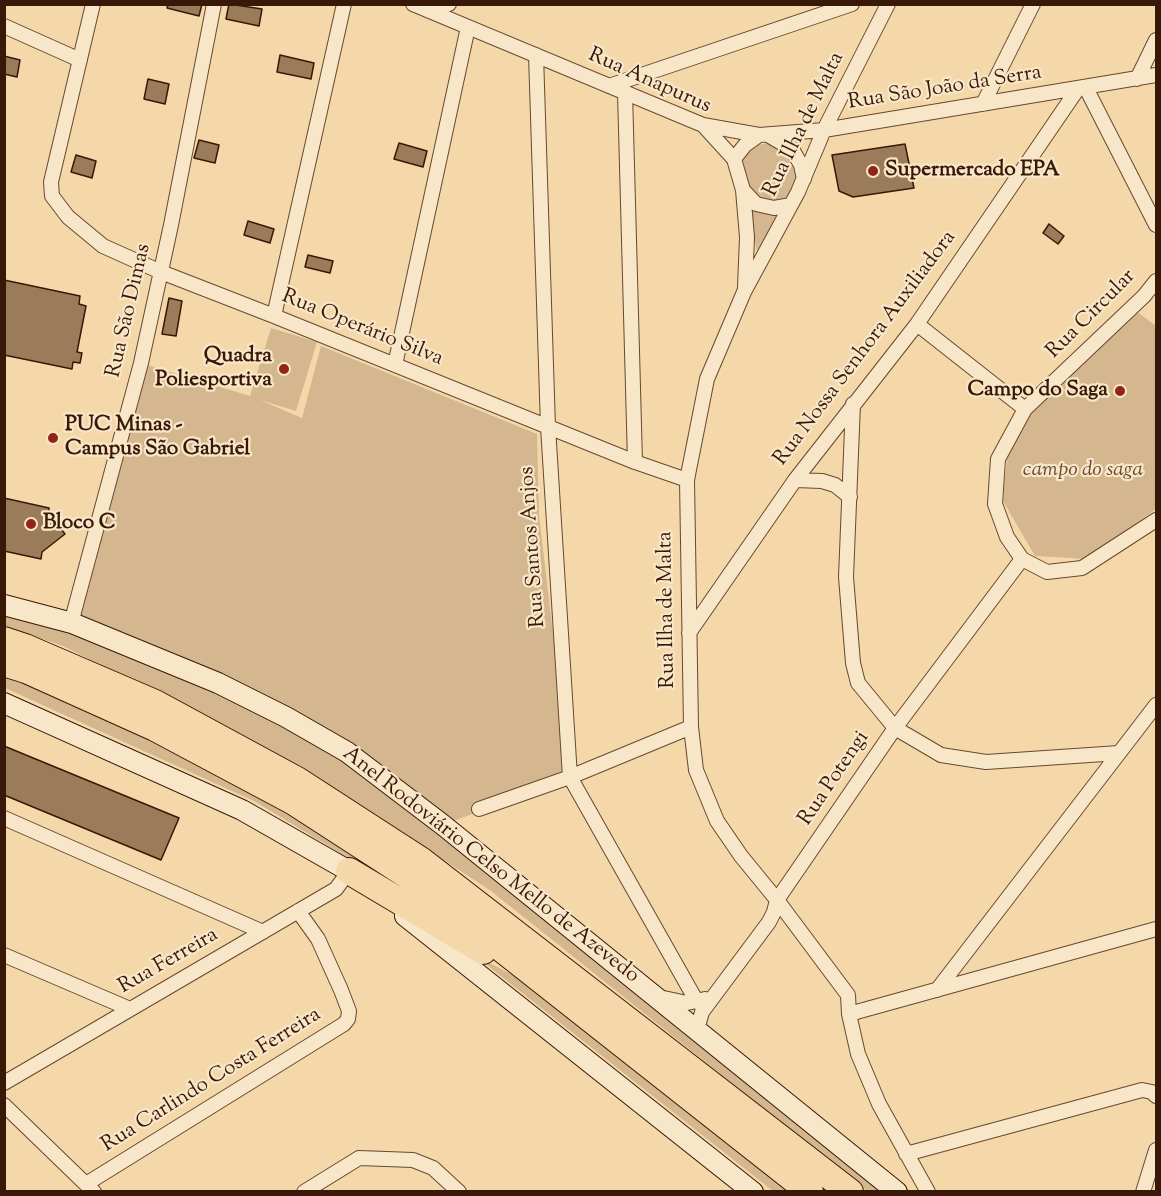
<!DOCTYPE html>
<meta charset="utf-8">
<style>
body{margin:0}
#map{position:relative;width:1161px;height:1196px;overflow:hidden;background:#f4d8aa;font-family:"Sorts Mill Goudy",serif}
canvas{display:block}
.frame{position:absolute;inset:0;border:6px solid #381806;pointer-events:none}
</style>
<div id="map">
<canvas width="1161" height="1196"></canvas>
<div class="frame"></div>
</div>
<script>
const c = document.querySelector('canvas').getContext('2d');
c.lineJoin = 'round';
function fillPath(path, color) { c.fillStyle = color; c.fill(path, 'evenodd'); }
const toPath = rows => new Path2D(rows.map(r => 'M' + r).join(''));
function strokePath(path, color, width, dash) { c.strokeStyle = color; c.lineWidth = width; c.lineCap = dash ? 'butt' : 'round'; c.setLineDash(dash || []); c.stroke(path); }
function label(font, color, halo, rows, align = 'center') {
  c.font = font + ' "Sorts Mill Goudy",serif'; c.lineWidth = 4.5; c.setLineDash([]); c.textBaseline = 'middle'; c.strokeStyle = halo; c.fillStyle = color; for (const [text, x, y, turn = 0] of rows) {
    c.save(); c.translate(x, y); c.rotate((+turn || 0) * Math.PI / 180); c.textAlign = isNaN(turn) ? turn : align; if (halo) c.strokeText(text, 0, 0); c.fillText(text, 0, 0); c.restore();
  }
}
fillPath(toPath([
 [769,143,784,147,796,164,796,184,788,203,762,202,748,191,742,178,743,158,750,146],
 [747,203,783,211,757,252],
 [1136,311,1156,326,1156,509,1087,559,1035,556,1003,501,1007,457,1030,413],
 [271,328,317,342,296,411,260,400,302,418,321,346,537,434,539,515,570,777,443,825,888,1191,867,1191,491,891,301,766,63,646,5,626,4,616,77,634,72,623,141,363,250,396],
 [4,672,55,690,317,826,458,924,254,801,5,688],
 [473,954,555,998,802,1191,773,1191]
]), '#d4b78e');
const building = toPath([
 [168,4,202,4,199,16,167,8,168,4],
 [229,4,262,9,259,26,226,19,229,4],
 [280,55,314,63,311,79,277,72,280,55],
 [4,56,20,60,17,77,4,74,4,56],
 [148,79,169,84,165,104,144,99,148,79],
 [199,140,219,145,215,163,194,158,199,140],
 [399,143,427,151,423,167,394,159,399,143],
 [905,144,914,188,853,197,839,191,832,155,905,144],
 [76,155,96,161,92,178,71,172,76,155],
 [248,221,274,229,270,243,244,235,248,221],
 [1049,224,1064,236,1058,244,1043,233,1049,224],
 [308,255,333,261,330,273,305,267,308,255],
 [4,280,80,296,79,304,86,306,77,352,82,353,80,363,73,362,72,369,4,355,4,280],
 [169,298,182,301,176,336,162,334,169,298],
 [4,498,49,508,49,514,65,534,42,552,41,559,4,551,4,498],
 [4,746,179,818,161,860,4,795,4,746]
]);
fillPath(building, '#9a7c5b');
strokePath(building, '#381806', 1.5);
const street = toPath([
 [93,4,51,182,52,196,68,217,103,246,161,272,274,316,635,462,687,480],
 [413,4,703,125,734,159,743,190,747,237,745,287],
 [888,4,824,130,798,192,744,292,707,379,687,480,691,727,696,770,717,821,741,856,777,900,848,995,849,1014,858,1054,879,1104,928,1192],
 [429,11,449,4],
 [4,26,80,60],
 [536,55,548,427,570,777,697,1002],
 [1137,79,1156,40],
 [609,86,852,4],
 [1086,88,1156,225],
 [625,92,635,462],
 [983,104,1033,4],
 [703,125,759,135,824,130,1156,75],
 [768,135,792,149,801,165,804,179],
 [734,159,745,145,759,135],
 [743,190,756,204,774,208,791,205],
 [1156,281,1144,296,1025,409,998,459,995,504,1007,537,1022,559,1047,572,1082,568,1156,520],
 [274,316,344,4],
 [917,324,1025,409],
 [395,365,468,27],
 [853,404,846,577,853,663,858,683,895,728,941,755,986,762,1119,753],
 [795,480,822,481,835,485,850,497],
 [72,623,74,612,141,363,171,225,214,4],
 [689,633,795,480,917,324,1077,90],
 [479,809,570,777,691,727],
 [4,818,263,932],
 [4,955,130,1009],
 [937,990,1156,705],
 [659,997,687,1003,705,999],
 [849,1014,1156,929],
 [697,1030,702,1012,769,922,774,912,777,900,895,728,1022,559],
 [4,1083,336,889,349,871],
 [4,1105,94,1192],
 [906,1154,1142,1090,1152,1092,1156,1096],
 [86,1184,344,1024,348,1019,349,1011,341,990,318,939,298,911],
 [304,1192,359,1158,413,1160,433,1168,459,1192],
 [1143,1192,1156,1150]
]);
const secondary = toPath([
 [4,605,72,623,218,683,286,717,347,752,443,825,897,1192],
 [4,703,242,810,349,871,359,879],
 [405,916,753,1192]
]);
const highway = toPath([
 [4,640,25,647,155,703,297,780,422,861,850,1192],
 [4,663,26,670,155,728,294,802,413,879,810,1192],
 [349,871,483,951]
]);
strokePath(street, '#67482f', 16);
strokePath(secondary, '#381806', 22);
strokePath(highway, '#381806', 28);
strokePath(street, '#f8e6c8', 14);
strokePath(secondary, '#f8e6c8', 20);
strokePath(highway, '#f4d8aa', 26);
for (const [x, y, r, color] of [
 [873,171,6,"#8f2418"],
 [284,369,6,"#8f2418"],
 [1120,391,6,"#8f2418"],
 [53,438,6,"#8f2418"],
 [31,524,6,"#8f2418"]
]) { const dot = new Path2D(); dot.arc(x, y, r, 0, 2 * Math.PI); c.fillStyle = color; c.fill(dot); strokePath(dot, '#f8e6c8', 2); }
label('21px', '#381806', '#f8e6c8', [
 ["Rua Anapurus",649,82,24],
 ["Rua São João da Serra",945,89,-9],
 ["Rua Ilha de Malta",805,125,-64],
 ["Rua São Dimas",130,311,-77],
 ["Rua Circular",1092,315,-45],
 ["Rua Operário Silva",362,329,22],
 ["Rua Nossa Senhora Auxiliadora",866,349,-53],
 ["Rua Santos Anjos",534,547,-94],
 ["Rua Ilha de Malta",668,610,-91],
 ["Rua Potengi",835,779,-56],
 ["Anel Rodoviário Celso Mello de Azevedo",490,866,38],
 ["Rua Ferreira",169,962,-30],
 ["Rua Carlindo Costa Ferreira",212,1081,-32]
]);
label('bold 21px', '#381806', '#f8e6c8', [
 ["Supermercado EPA",885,171],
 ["Quadra",272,357,"right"],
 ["Poliesportiva",272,381,"right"],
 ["Campo do Saga",1108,391,"right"],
 ["PUC Minas -",65,426],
 ["Campus São Gabriel",65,450],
 ["Bloco C",43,524]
], 'left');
label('italic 21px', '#67482f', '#f8e6c8', [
 ["campo do saga",1083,471]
]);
</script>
